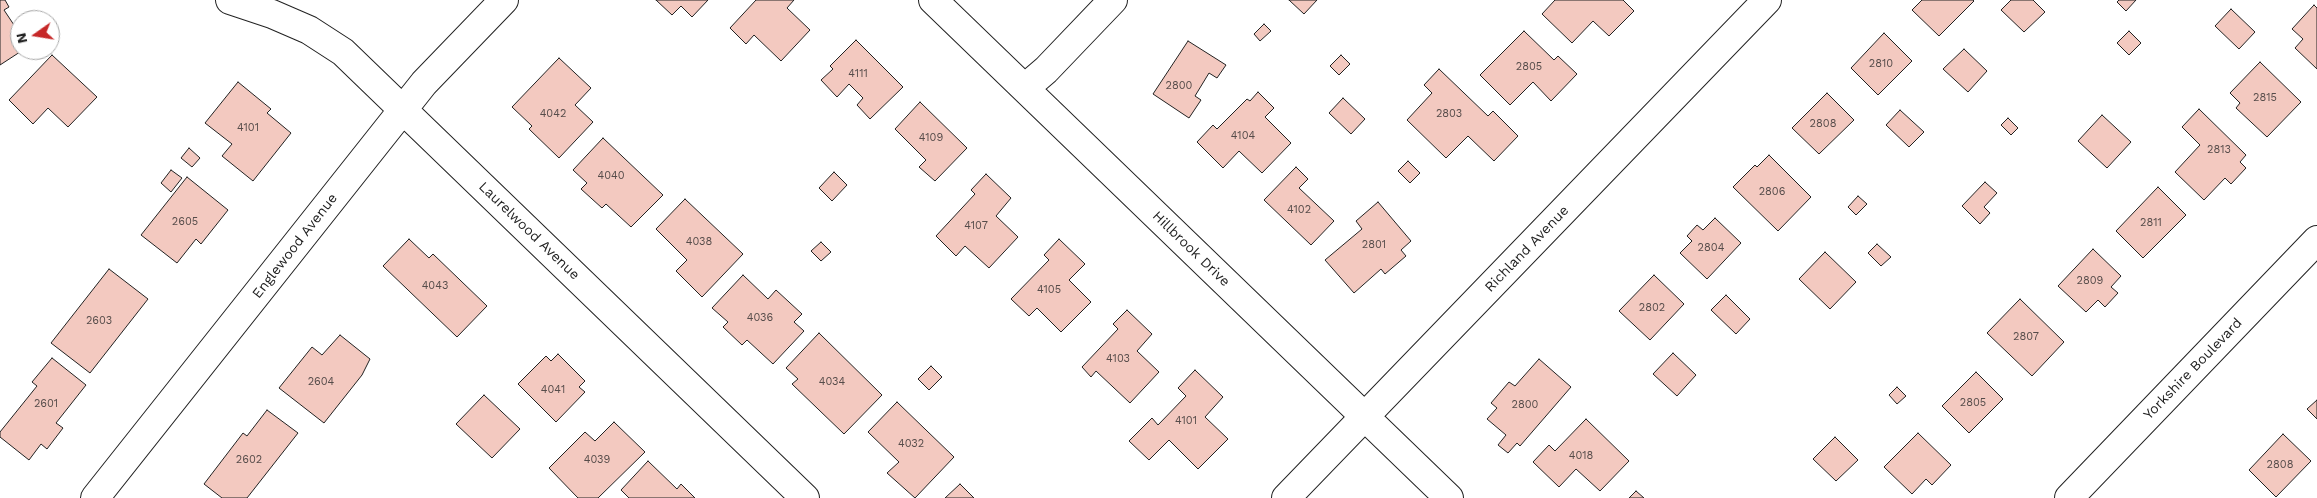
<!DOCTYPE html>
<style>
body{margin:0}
#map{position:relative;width:2317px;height:498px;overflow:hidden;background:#fff;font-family:"Work Sans",sans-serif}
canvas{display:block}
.north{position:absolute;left:10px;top:10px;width:50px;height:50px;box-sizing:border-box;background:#fff;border:1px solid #a7a7a7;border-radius:50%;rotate:257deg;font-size:14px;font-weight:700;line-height:20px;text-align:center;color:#222}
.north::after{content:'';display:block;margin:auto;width:18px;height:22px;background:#c62828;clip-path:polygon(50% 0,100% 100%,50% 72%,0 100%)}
</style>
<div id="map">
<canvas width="2317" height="498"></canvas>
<div class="north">N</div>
</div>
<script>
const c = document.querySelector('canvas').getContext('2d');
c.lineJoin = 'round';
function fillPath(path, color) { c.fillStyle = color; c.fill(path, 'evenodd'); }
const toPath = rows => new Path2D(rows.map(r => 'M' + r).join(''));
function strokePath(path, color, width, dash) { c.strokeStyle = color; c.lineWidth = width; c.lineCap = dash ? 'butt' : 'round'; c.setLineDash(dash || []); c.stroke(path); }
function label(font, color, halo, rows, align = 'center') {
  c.font = font + ' "Work Sans",sans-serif'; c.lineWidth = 4; c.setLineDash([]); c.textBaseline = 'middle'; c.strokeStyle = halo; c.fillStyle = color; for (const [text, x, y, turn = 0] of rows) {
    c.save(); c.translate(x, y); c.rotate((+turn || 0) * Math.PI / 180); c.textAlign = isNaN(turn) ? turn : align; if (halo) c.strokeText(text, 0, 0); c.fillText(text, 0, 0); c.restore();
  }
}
const building = toPath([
 [0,0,5,0,9,7,4,10,20,34,20,50,23,50,0,65,0,0],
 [656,0,708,0,692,17,681,6,672,15,656,0],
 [756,0,794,0,787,8,810,30,781,61,754,35,746,44,730,28,756,0],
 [1289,0,1317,0,1304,14,1289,0],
 [1555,0,1623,0,1634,11,1609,36,1593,21,1572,43,1542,14,1555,0],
 [1922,0,1973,0,1974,1,1939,36,1912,10,1922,0],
 [2011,0,2033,0,2045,12,2024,32,2001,10,2011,0],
 [2119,0,2136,0,2126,11,2117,2,2119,0],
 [2314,5,2317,8,2317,69,2295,48,2303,39,2292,29,2314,5],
 [2231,9,2255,32,2239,49,2215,26,2231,9],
 [1264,24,1271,31,1260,41,1254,34,1264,24],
 [1524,31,1554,60,1558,56,1577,74,1551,101,1533,82,1510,105,1480,75,1524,31],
 [2129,31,2141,43,2129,55,2117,43,2129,31],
 [1884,33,1912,61,1878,95,1851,68,1884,33],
 [856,40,903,87,870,119,857,105,863,98,849,84,837,97,821,80,833,69,830,66,856,40],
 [1188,41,1226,65,1217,78,1209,73,1195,96,1201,100,1189,118,1153,94,1188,41],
 [1964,49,1987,71,1968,92,1943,69,1964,49],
 [52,55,97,97,68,127,48,108,33,124,9,100,52,55],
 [1341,55,1350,64,1339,75,1330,66,1341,55],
 [559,58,591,88,575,105,593,122,559,158,529,129,532,126,512,107,559,58],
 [2260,62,2301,102,2267,137,2236,108,2240,103,2230,93,2260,62],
 [1439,69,1488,116,1493,111,1518,136,1494,161,1468,136,1446,158,1407,120,1432,93,1424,85,1439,69],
 [238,82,271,109,267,113,291,133,253,181,222,156,232,144,205,123,238,82],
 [1258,92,1274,108,1265,117,1291,143,1262,173,1239,151,1223,168,1197,142,1213,125,1217,129,1247,99,1250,101,1258,92],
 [1827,93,1854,120,1819,154,1792,128,1827,93],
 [1343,98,1365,119,1351,134,1329,113,1343,98],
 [920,102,967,148,935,181,919,167,926,160,895,129,920,102],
 [2199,109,2246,155,2240,162,2246,168,2231,184,2225,178,2204,200,2175,172,2200,145,2182,127,2199,109],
 [1900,110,1924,132,1909,147,1886,125,1900,110],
 [2102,115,2131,142,2107,168,2078,141,2102,115],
 [2008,118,2018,128,2011,135,2001,125,2008,118],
 [603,138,663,195,631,227,606,204,602,208,581,189,587,183,573,170,603,138],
 [189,148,200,158,192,167,181,158,189,148],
 [1769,155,1811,197,1778,231,1733,187,1755,165,1757,167,1769,155],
 [1408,161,1420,173,1410,183,1398,171,1408,161],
 [1296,167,1308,179,1299,188,1334,221,1311,245,1264,200,1296,167],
 [171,170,182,178,171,192,161,183,171,170],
 [834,172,847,185,832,201,819,188,834,172],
 [986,174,1011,198,996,216,1018,237,989,268,965,246,956,256,936,236,975,194,971,190,986,174],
 [187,177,228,210,201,244,196,239,177,263,141,235,187,177],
 [1985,182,1997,193,1984,207,1990,213,1980,224,1962,206,1985,182],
 [2158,187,2186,215,2143,258,2116,231,2158,187],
 [1858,196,1867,204,1856,215,1848,207,1858,196],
 [685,199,743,254,702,297,676,271,687,260,656,229,685,199],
 [1378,202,1411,241,1401,250,1406,256,1385,274,1381,269,1354,293,1325,260,1362,229,1356,221,1378,202],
 [1715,218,1741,243,1707,279,1680,253,1692,241,1687,236,1697,225,1703,230,1715,218],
 [409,239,429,258,433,254,487,306,457,337,383,266,409,239],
 [1059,239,1085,264,1069,280,1091,302,1061,332,1037,308,1029,316,1011,299,1049,260,1044,255,1059,239],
 [821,242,831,252,821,261,811,251,821,242],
 [1877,244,1891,257,1881,266,1868,253,1877,244],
 [2093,249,2121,276,2111,287,2118,293,2105,307,2098,300,2086,312,2058,286,2093,249],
 [1825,252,1856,282,1830,309,1799,279,1825,252],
 [109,269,148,299,90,373,51,343,109,269],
 [743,275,768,299,776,290,802,314,794,322,804,331,773,364,747,340,742,345,723,327,728,322,712,308,743,275],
 [1654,275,1684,304,1650,340,1619,311,1654,275],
 [1726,295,1750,319,1736,334,1711,310,1726,295],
 [2020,299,2064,342,2032,376,1987,333,2020,299],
 [1127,310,1152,334,1137,351,1159,372,1130,403,1096,371,1091,377,1082,367,1118,329,1113,324,1127,310],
 [819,333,882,395,844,434,792,384,798,379,786,368,819,333],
 [340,335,370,359,362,375,324,423,279,388,312,347,322,355,340,335],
 [1673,353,1696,375,1677,396,1653,374,1673,353],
 [558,354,585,381,579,387,585,392,556,422,518,384,546,356,551,361,558,354],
 [52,358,86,385,56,423,63,428,47,449,41,444,29,460,0,437,0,432,37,386,32,382,52,358],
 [1539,359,1571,387,1520,446,1517,443,1508,453,1498,445,1506,435,1487,419,1497,408,1491,403,1509,382,1515,386,1539,359],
 [931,366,942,377,929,390,918,379,931,366],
 [1195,370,1223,397,1205,417,1228,439,1198,469,1169,440,1149,460,1129,441,1152,418,1158,425,1186,396,1178,388,1195,370],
 [1976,372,2003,399,1969,433,1942,406,1976,372],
 [1897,387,1906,396,1897,404,1889,395,1897,387],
 [484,395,520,429,492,458,456,424,484,395],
 [2317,400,2317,419,2307,409,2317,400],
 [897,402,954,457,915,498,887,473,899,462,868,432,897,402],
 [267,410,298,433,247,498,222,498,204,484,243,433,247,436,267,410],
 [1586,419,1629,461,1600,491,1576,469,1559,487,1533,462,1549,445,1555,451,1586,419],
 [614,422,645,452,598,498,578,498,549,468,585,432,595,441,614,422],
 [1918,433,1951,465,1932,485,1926,479,1912,494,1884,467,1918,433],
 [2283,434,2311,461,2276,497,2249,470,2283,434],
 [1835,437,1858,460,1836,481,1813,459,1835,437],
 [648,461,677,489,681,484,695,498,629,498,621,490,648,461],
 [960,484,974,498,945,498,960,484],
 [1636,491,1644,498,1629,498,1636,491]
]);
fillPath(building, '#f3c9c0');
strokePath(building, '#222', 1);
const minor = toPath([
 [230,0,272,14,309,30,343,52,805,498],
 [933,0,1449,498],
 [1025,88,1046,70,1113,0],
 [95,498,424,83,504,0],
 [1286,498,1767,0],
 [2069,498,2317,240]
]);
strokePath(minor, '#222', 30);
strokePath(minor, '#fff', 28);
label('11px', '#564c4a', null, [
 ["2810",1881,64],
 ["2805",1529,67],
 ["4111",858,74],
 ["2800",1179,86],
 ["2815",2265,98],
 ["4042",553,114],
 ["2803",1449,114],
 ["2808",1823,124],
 ["4101",248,128],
 ["4104",1243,136],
 ["4109",931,138],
 ["2813",2219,150],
 ["4040",611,176],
 ["2806",1772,192],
 ["4102",1299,210],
 ["2605",185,222],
 ["2811",2151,223],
 ["4107",976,226],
 ["4038",699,242],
 ["2801",1374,245],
 ["2804",1711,248],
 ["2809",2090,281],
 ["4043",435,286],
 ["4105",1049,290],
 ["2802",1652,308],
 ["4036",760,318],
 ["2603",99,321],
 ["2807",2026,337],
 ["4103",1118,359],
 ["2604",321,382],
 ["4034",832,382],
 ["4041",553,390],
 ["2805",1973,403],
 ["2601",46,404],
 ["2800",1525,405],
 ["4101",1186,421],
 ["4032",911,444],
 ["4018",1581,456],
 ["2602",249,460],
 ["4039",597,460],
 ["2808",2280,465]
]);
label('14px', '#222', '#fff', [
 ["Laurelwood Avenue",529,231,44],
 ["Englewood Avenue",295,246,-52],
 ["Hillbrook Drive",1191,249,44],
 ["Richland Avenue",1527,249,-46],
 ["Yorkshire Boulevard",2193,369,-46]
]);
</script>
